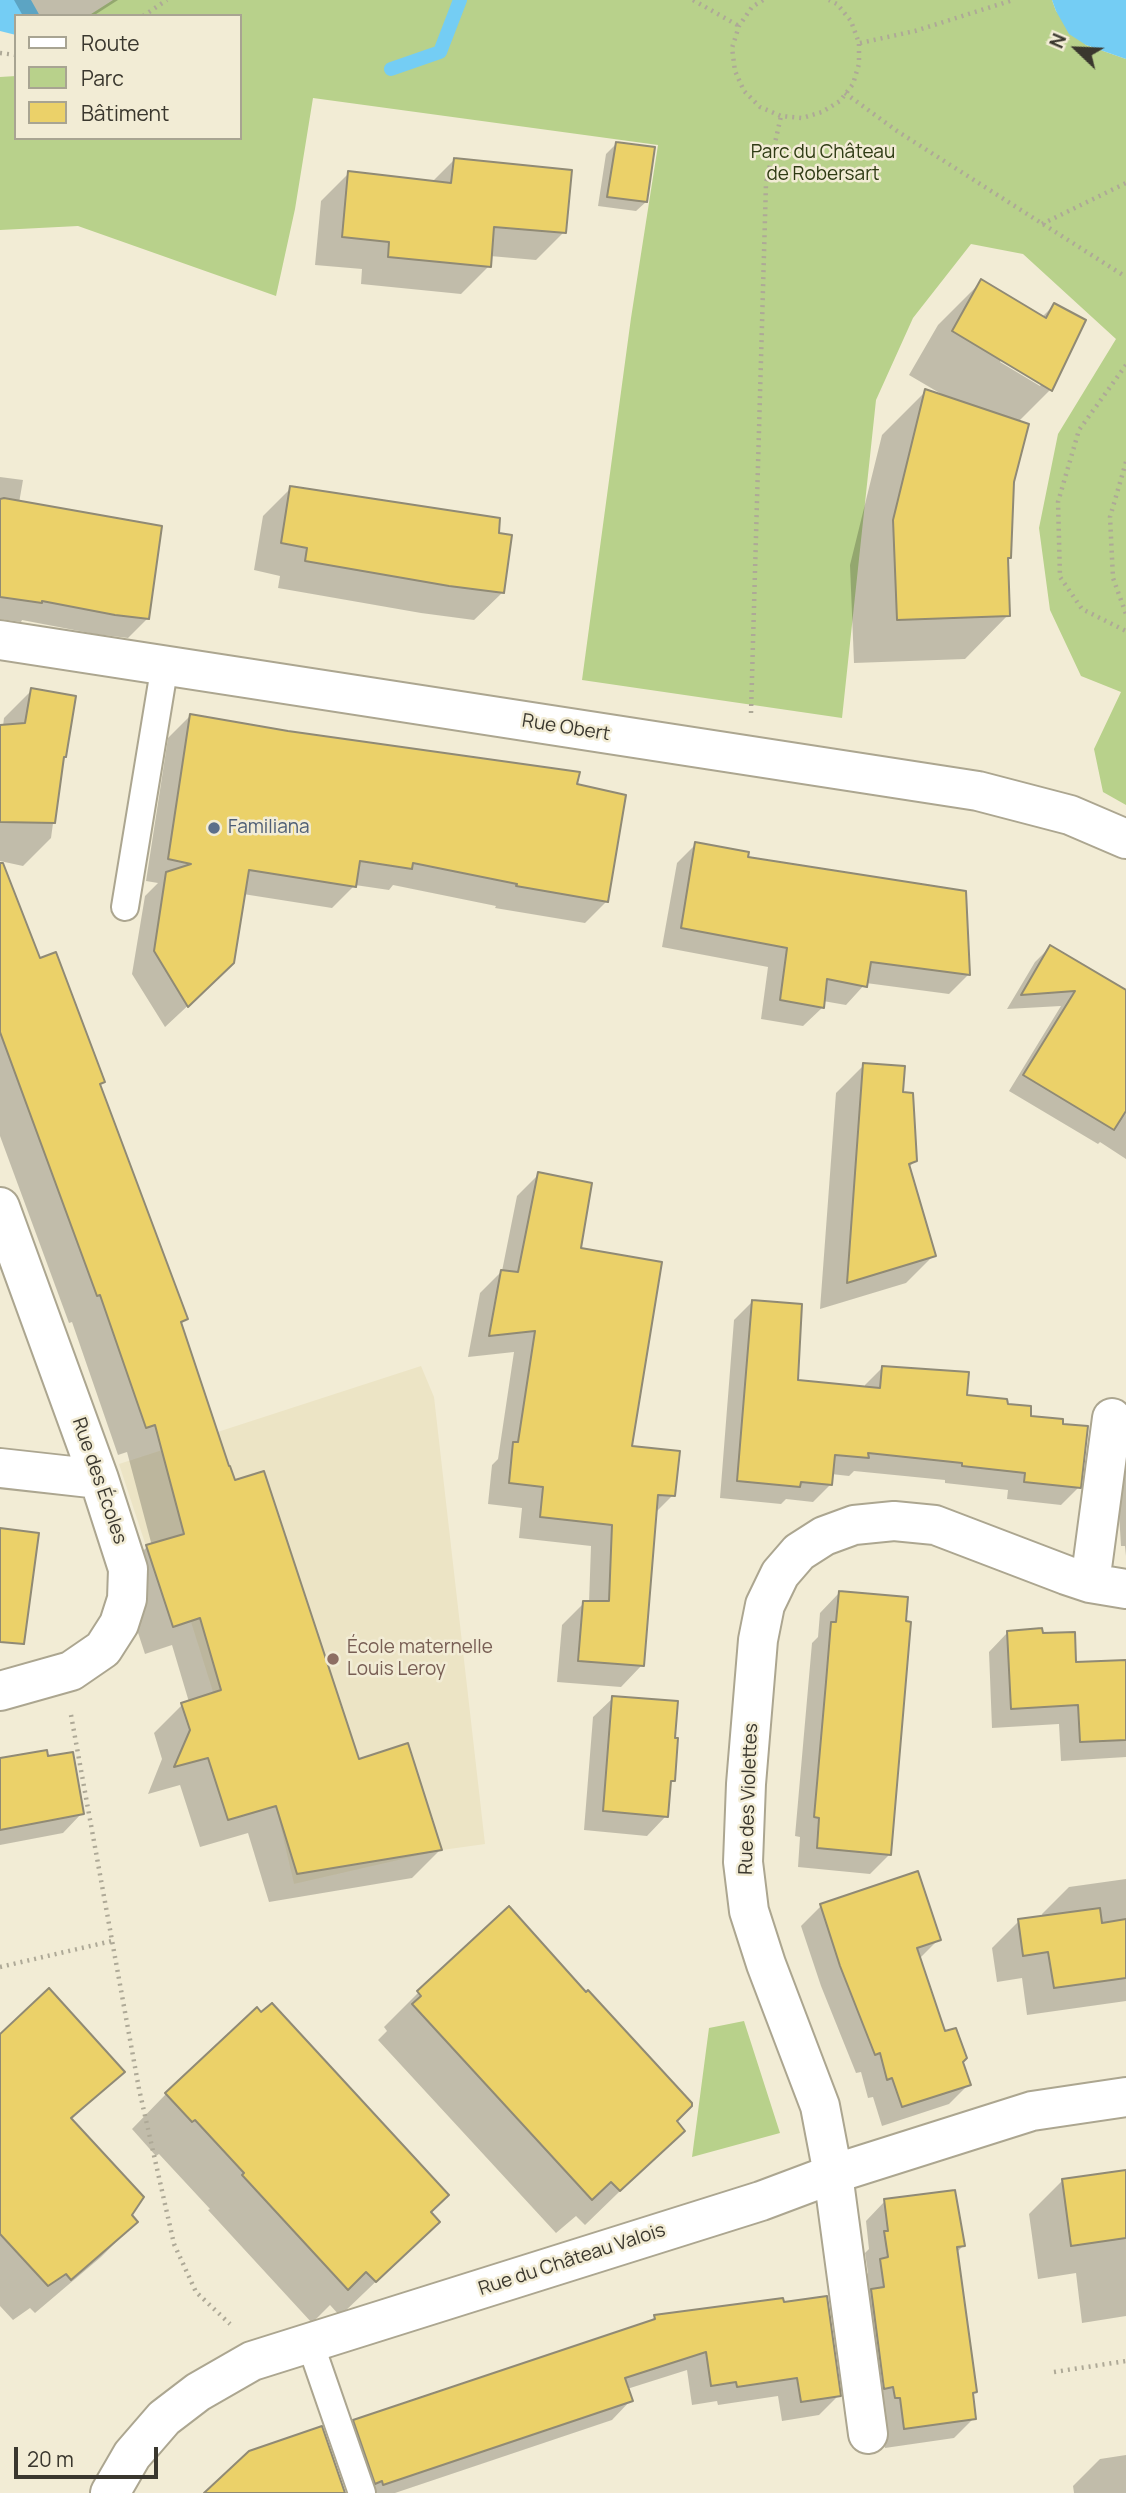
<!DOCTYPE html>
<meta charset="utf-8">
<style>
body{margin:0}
#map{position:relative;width:1126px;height:2493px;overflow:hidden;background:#f2ecd5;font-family:Manrope,sans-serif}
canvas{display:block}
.legend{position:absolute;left:14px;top:14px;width:228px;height:126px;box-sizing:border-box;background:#f2ecd5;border:2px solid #a8a492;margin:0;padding:9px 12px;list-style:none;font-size:21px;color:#3a372e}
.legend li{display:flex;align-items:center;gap:14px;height:35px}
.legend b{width:35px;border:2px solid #a8a492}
.north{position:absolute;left:1042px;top:14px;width:70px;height:70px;-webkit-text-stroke:5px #f2ecd5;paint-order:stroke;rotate:293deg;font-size:19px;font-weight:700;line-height:28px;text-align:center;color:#3a372e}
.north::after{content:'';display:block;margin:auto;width:24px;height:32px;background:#3a372e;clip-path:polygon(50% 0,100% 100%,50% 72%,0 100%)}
.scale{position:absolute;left:14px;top:2447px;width:144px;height:32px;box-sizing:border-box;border:4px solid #3a372e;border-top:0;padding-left:9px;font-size:21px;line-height:24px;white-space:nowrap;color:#3a372e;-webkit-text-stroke:5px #f2ecd5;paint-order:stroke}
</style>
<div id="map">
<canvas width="1126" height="2493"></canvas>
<ul class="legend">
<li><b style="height:9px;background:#fff"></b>Route</li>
<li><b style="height:19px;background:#b8d18b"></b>Parc</li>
<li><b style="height:19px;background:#ebd169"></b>Bâtiment</li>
</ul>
<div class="north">N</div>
<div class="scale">20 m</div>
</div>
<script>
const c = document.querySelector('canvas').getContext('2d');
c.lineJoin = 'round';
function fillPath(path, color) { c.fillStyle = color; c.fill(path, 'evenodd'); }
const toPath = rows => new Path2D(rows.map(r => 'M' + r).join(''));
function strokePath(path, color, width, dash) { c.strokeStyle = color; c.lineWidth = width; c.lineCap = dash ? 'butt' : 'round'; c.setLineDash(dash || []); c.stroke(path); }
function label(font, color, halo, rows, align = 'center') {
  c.font = font + ' Manrope,sans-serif'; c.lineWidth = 5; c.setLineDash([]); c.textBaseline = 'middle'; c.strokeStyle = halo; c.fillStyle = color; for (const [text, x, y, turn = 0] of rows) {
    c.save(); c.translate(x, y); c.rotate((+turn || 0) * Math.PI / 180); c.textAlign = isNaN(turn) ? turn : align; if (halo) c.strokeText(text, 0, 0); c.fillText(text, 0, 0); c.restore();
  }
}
fillPath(toPath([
 [421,1366,434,1397,485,1844,442,1850,294,1884,276,1807,228,1820,208,1758,193,1762,186,1739,190,1730,183,1709,213,1692,191,1622,179,1625,170,1619,119,1464]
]), '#ece4c5');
fillPath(toPath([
 [113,0,1052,0,1056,11,1086,45,1126,59,1126,805,1103,792,1094,749,1121,692,1081,676,1050,610,1039,528,1058,434,1116,339,1023,254,971,244,913,318,876,400,842,718,582,680,631,318,658,145,313,98,295,209,276,296,78,226,0,230,0,77,16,76,16,138,240,138,240,16,88,16],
 [744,2021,780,2133,692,2157,709,2028]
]), '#b8d18b');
fillPath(toPath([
 [0,0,31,0,40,16,16,16,16,35,0,31],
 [1052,0,1126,0,1126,59,1086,45,1069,34,1056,11]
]), '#74cdf4');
fillPath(toPath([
 [14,0,118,0,93,16,23,16],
 [616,144,646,202,636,211,598,206,606,154],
 [454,160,564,232,536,260,490,256,489,266,461,294,361,284,362,269,315,265,321,201,349,173,432,182],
 [981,282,1041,318,1054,305,1050,390,1018,422,1012,482,1009,557,1006,560,1008,615,965,659,854,663,850,565,882,435,926,391,943,395,909,375,938,325],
 [1002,359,1042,383,1040,386,1000,362],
 [0,477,23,480,19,503,148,618,128,638,95,634,22,620,21,622,0,619],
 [291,488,497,534,503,592,474,620,421,613,278,588,280,576,254,570,263,516],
 [32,690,62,758,51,838,23,866,0,861,0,726,3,726,4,718],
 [190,716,575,785,607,901,585,923,495,908,496,906,393,885,389,890,355,885,332,908,243,894,210,985,165,1027,132,974,145,896,158,883,146,881,168,738],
 [696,844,746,859,968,975,949,994,866,983,846,1005,823,1001,823,1007,803,1026,761,1019,768,967,662,947,677,863],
 [0,929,39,961,103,1082,98,1086,186,1319,180,1325,228,1468,358,1761,440,1850,412,1878,269,1902,248,1833,200,1847,180,1785,148,1794,162,1759,154,1733,182,1705,189,1702,172,1645,145,1654,119,1575,147,1547,152,1546,127,1452,118,1455,72,1322,69,1323,0,1136],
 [1050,947,1126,992,1126,1159,1100,1142,1098,1144,1009,1091,1061,1006,1007,1009,1035,962],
 [864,1065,902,1094,915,1161,908,1168,934,1255,906,1283,820,1309,836,1093],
 [539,1174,579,1250,630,1448,673,1495,655,1513,642,1665,621,1687,557,1682,562,1625,584,1603,589,1603,591,1546,519,1538,522,1508,488,1504,492,1465,498,1459,514,1352,468,1357,480,1293,502,1271,517,1196],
 [752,1302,797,1382,865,1388,865,1385,883,1367,965,1396,1006,1406,1029,1418,1079,1487,1061,1505,1007,1499,1008,1490,945,1483,945,1480,854,1471,849,1476,831,1474,831,1484,813,1502,786,1499,781,1504,720,1498,734,1320],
 [1126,1451,1126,1556,1125,1546,1121,1546,1119,1513,1106,1511],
 [839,1593,889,1855,870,1874,798,1867,800,1837,795,1836,812,1643,818,1637,820,1613],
 [1008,1632,1042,1634,1075,1664,1126,1662,1126,1757,1061,1761,1059,1724,992,1728,989,1652],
 [613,1698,673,1780,669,1784,666,1816,647,1836,584,1830,593,1717],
 [0,1761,82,1813,63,1833,0,1845],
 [1126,1879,1126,2001,1027,2015,1022,1978,997,1982,992,1948,1019,1921,1043,1918,1042,1914,1069,1887],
 [821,1906,939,1939,919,1959,944,2034,961,2062,969,2084,949,2104,882,2126,873,2097,868,2098,861,2072,856,2073,821,1986,801,1926],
 [418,1993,586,1995,683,2130,585,2225,576,2216,556,2233,378,2040,387,2031,384,2027],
 [0,2036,122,2072,71,2120,136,2222,101,2257,35,2313,30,2308,13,2320,0,2306],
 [166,2094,429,2212,438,2222,340,2316,330,2305,312,2323,208,2210,210,2209,159,2154,156,2156,132,2129],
 [1126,2171,1126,2316,1082,2323,1076,2273,1038,2279,1029,2214,1063,2180],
 [885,2201,963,2246,956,2253,975,2391,971,2395,974,2418,954,2438,885,2448,861,2280,868,2273,865,2253,869,2249,866,2221],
 [783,2304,839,2395,819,2415,782,2421,778,2396,718,2405,717,2401,692,2405,687,2370,627,2389,631,2400,612,2420,395,2493,353,2493,335,2441,354,2421,648,2323,655,2317],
 [1126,2455,1126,2493,1074,2493,1073,2486,1100,2459]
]), '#0003');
strokePath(toPath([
 [391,69,440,52,460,0]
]), '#74cdf4', 14);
const building = toPath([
 [616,142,655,147,647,202,607,197,616,142],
 [454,158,572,170,566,233,494,227,491,267,388,257,389,242,342,237,348,171,451,183,454,158],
 [981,279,1046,318,1054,303,1086,320,1052,391,952,331,981,279],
 [925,389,1029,424,1014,482,1011,558,1008,558,1010,616,897,620,893,520,925,389],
 [290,486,500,518,499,533,512,535,504,593,449,586,305,561,307,548,281,543,290,486],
 [4,498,162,526,149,619,115,615,42,601,42,603,0,597,0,499,4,498],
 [31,688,76,696,66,757,64,757,55,823,0,822,0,725,25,723,31,688],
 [190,714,288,731,580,772,577,784,626,795,608,902,516,886,517,884,413,863,412,869,360,861,356,887,249,870,234,963,188,1007,154,951,166,872,191,864,168,859,190,714],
 [695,842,749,852,748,857,966,891,970,975,871,962,867,987,827,979,824,1008,780,1000,787,948,681,928,695,842],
 [0,863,3,863,40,958,56,952,105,1082,100,1084,188,1319,181,1322,229,1466,230,1466,235,1480,264,1471,359,1759,408,1743,442,1850,297,1874,276,1806,228,1820,208,1758,174,1767,190,1730,181,1703,221,1690,200,1618,173,1627,146,1545,184,1534,155,1425,146,1428,100,1295,97,1296,0,1032,0,863],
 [1050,945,1126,990,1126,1111,1114,1130,1023,1075,1075,991,1021,995,1050,945],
 [863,1063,905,1066,903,1092,913,1093,917,1161,909,1164,936,1256,847,1283,863,1063],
 [538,1172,592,1183,581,1248,662,1262,632,1446,680,1451,675,1496,658,1495,644,1666,578,1661,583,1601,609,1601,612,1525,540,1517,543,1487,509,1483,513,1442,518,1442,535,1331,489,1336,501,1270,518,1272,538,1172],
 [752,1300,802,1304,798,1380,880,1388,882,1366,969,1372,967,1395,1007,1399,1008,1404,1031,1406,1031,1416,1063,1419,1063,1424,1088,1426,1081,1488,1024,1482,1025,1473,962,1466,962,1463,868,1453,869,1458,835,1455,832,1485,801,1482,800,1487,737,1481,752,1300],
 [0,1528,39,1533,24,1644,0,1642,0,1528],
 [839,1591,908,1597,906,1621,911,1622,891,1855,817,1848,819,1818,814,1817,826,1682,831,1622,836,1622,839,1591],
 [1042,1628,1043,1633,1075,1632,1076,1662,1126,1660,1126,1740,1080,1742,1078,1705,1011,1709,1007,1631,1042,1628],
 [612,1696,678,1701,675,1738,678,1738,675,1781,671,1781,668,1817,603,1811,612,1696],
 [47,1750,48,1756,73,1752,84,1814,0,1830,0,1758,47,1750],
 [918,1871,941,1940,917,1948,945,2031,956,2028,967,2058,963,2062,971,2085,902,2107,892,2078,887,2080,880,2053,875,2055,840,1966,820,1904,918,1871],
 [509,1906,586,1992,588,1990,692,2103,692,2106,677,2121,685,2131,620,2191,611,2182,592,2200,412,2004,421,1996,417,1991,509,1906],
 [1100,1908,1102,1923,1126,1919,1126,1978,1054,1988,1048,1952,1023,1956,1018,1919,1100,1908],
 [49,1988,125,2072,71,2118,144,2197,132,2215,138,2222,71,2280,66,2274,48,2286,0,2234,0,2034,49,1988],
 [272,2003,449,2195,431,2212,440,2222,376,2282,366,2272,348,2290,242,2175,244,2173,195,2120,192,2122,165,2093,257,2007,261,2012,272,2003],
 [1126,2170,1126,2238,1071,2246,1062,2179,1126,2170],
 [955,2190,965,2246,957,2247,977,2392,973,2393,976,2419,904,2429,900,2398,895,2398,893,2387,884,2389,871,2289,884,2287,880,2259,888,2257,884,2231,888,2231,884,2199,955,2190],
 [827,2296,841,2396,801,2402,797,2378,737,2387,736,2382,711,2386,706,2352,625,2378,633,2401,383,2485,382,2481,375,2484,353,2420,655,2319,654,2315,783,2298,784,2302,827,2296],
 [322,2426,345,2493,204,2493,249,2451,322,2426]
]);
fillPath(building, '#ebd169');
strokePath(building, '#908a75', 2);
const service = toPath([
 [125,907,165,664],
 [310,2343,362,2493]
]);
const minor = toPath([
 [0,1207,99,1479,128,1569,127,1599,119,1624,103,1649,71,1671,0,1691],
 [0,1468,99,1479],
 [1090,1583,1112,1418],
 [868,2434,833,2174,820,2106,766,1964,749,1911,743,1862,746,1784,758,1640,765,1605,780,1574,799,1552,824,1536,854,1525,894,1521,935,1525,1066,1575,1090,1583,1126,1589],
 [110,2493,132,2455,164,2418,198,2392,252,2361,761,2201,833,2174,1032,2111,1126,2097]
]);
const tertiary = toPath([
 [0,640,978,791,1070,815,1126,839]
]);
strokePath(service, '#aca690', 30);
strokePath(minor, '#aca690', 42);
strokePath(tertiary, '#aca690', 42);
strokePath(toPath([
 [693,0,739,26],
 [763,0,752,7,739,26,732,48,735,71,744,91,760,107,781,116,802,118,822,112,840,101,853,84,859,64,859,43,851,21,837,4,829,0],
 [143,16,167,0],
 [860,43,915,31,1013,0],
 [0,53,16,55],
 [845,93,897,131,1126,277],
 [1042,224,1126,183],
 [1126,365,1079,430,1058,502,1060,577,1082,609,1126,631],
 [1126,462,1110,517,1113,578,1126,614],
 [751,713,766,183,781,116],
 [71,1715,139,2089,174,2244,196,2292,230,2324],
 [0,1967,112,1941],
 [1054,2372,1126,2361]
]), '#aea997', 4.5, [2, 5]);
strokePath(service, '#fff', 26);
strokePath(minor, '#fff', 38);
strokePath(tertiary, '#fff', 38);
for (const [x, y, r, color] of [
 [214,828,7,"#5c6f8a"],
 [333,1659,7,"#8d6e63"]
]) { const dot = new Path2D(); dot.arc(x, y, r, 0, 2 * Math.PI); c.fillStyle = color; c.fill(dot); strokePath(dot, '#f2ecd5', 2.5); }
label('19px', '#2f3b14', '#f2ecd5', [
 ["Parc du Château",823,153],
 ["de Robersart",823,175]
]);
label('19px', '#3a372e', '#f2ecd5', [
 ["Rue Obert",566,728,9],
 ["Rue des Écoles",99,1481,71],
 ["Rue des Violettes",749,1799,-88],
 ["Rue du Château Valois",572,2260,-18]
]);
label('19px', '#4e5e75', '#f2ecd5', [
 ["Familiana",228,828]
], 'left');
label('19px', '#785e54', '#f2ecd5', [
 ["École maternelle",347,1648],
 ["Louis Leroy",347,1670]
], 'left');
</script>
